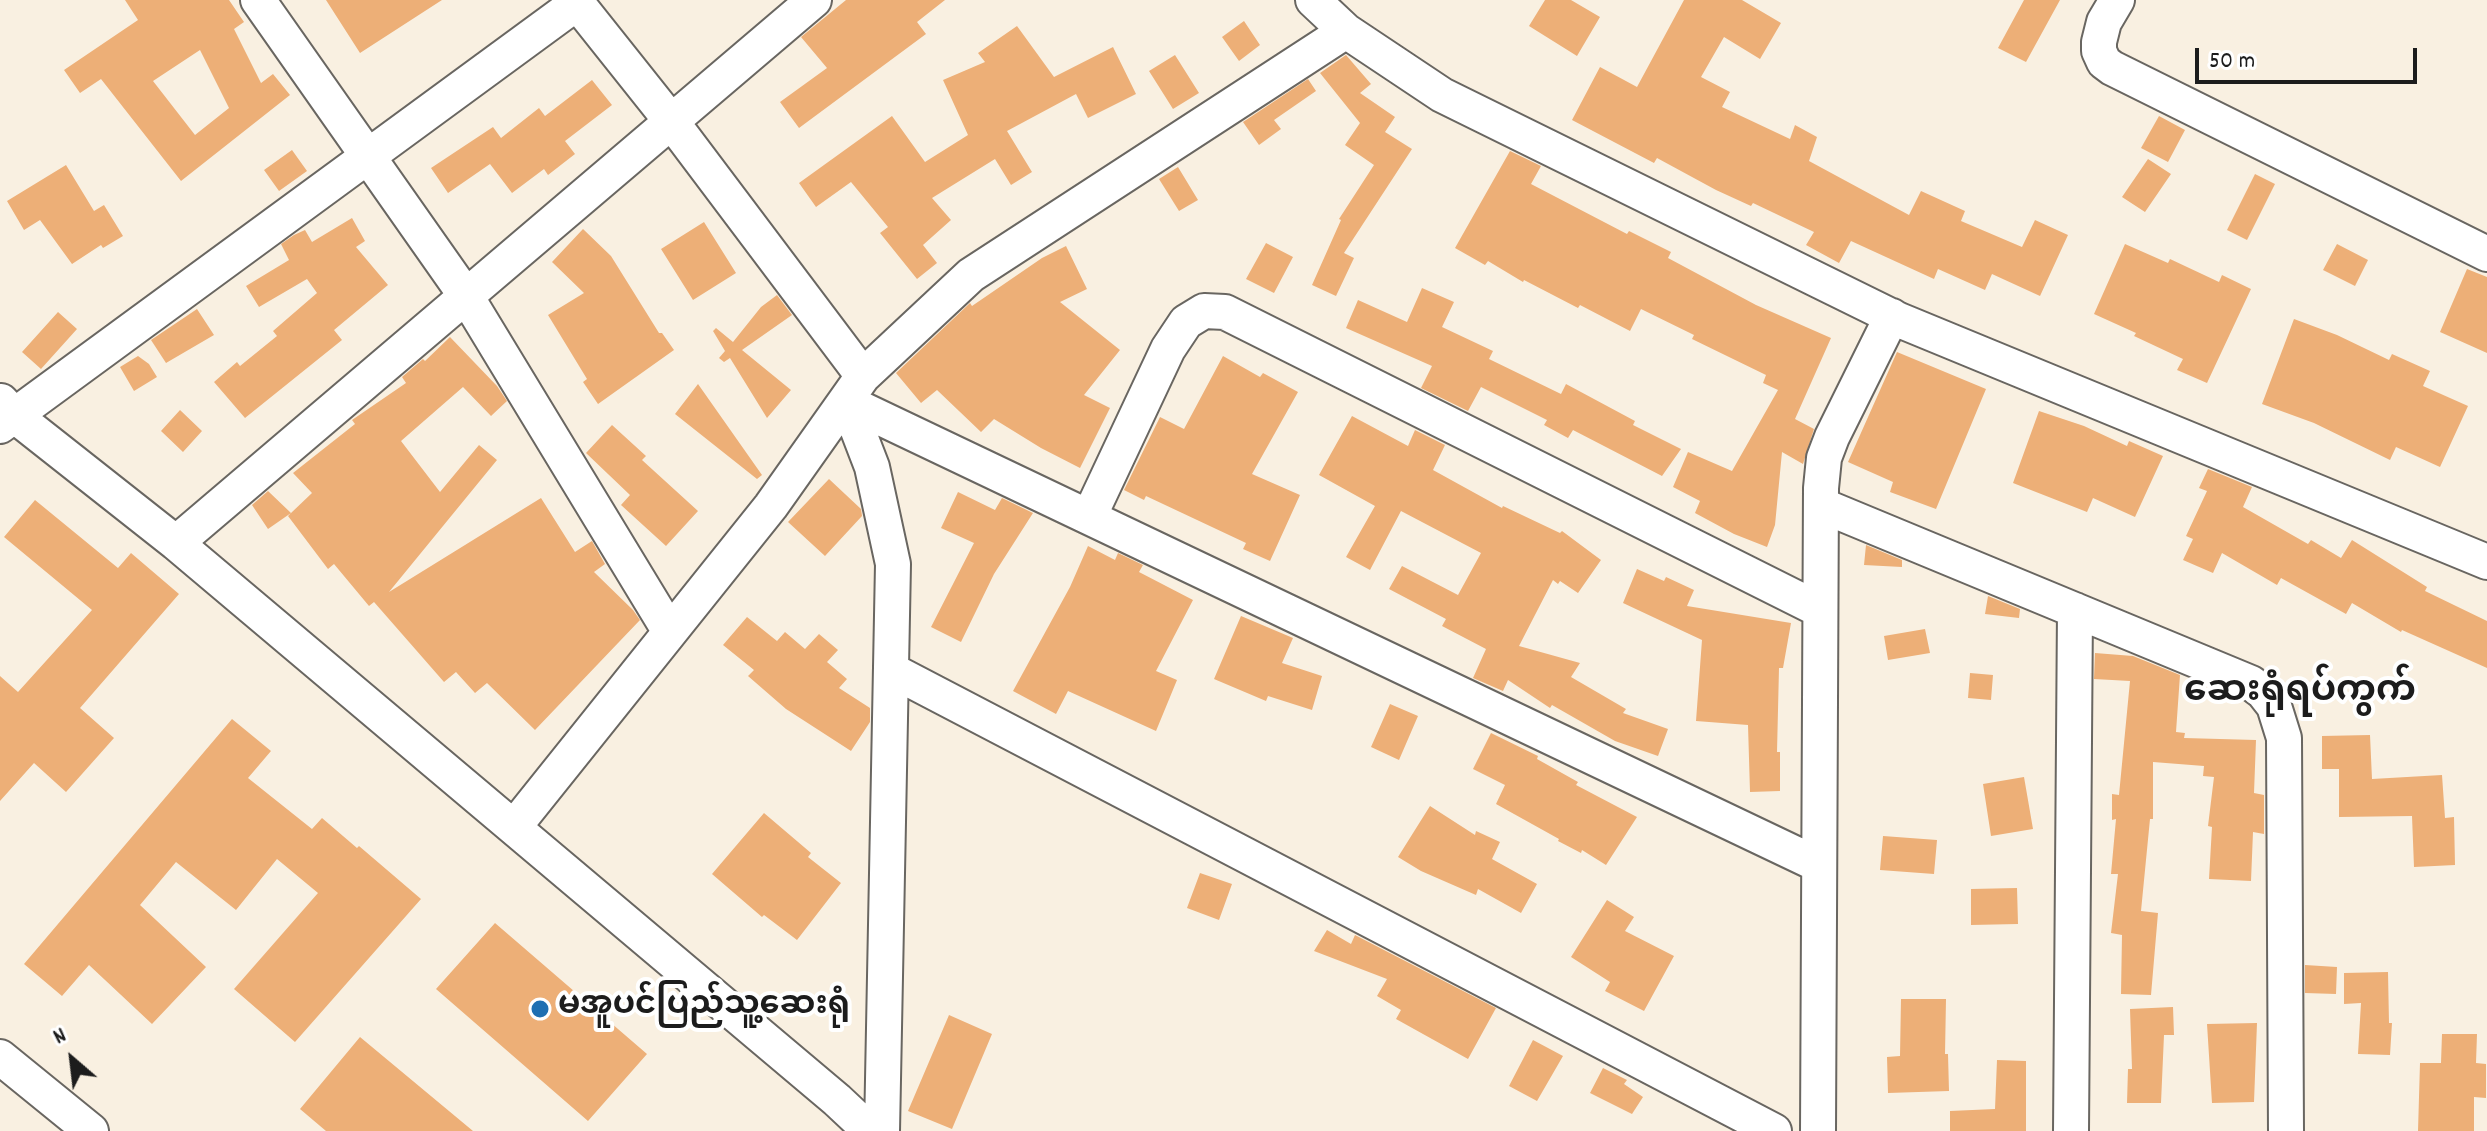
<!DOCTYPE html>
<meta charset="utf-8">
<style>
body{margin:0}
#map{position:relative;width:2487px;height:1131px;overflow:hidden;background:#f9f0e1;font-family:Dekko,sans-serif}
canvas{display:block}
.north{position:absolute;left:32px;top:1019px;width:80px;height:80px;-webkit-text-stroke:6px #fff;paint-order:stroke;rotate:332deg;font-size:22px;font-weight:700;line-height:32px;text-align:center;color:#1c1c1c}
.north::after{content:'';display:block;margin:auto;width:28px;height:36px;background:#1c1c1c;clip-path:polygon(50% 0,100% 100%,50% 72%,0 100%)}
.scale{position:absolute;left:2195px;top:48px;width:222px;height:36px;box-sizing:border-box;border:4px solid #1c1c1c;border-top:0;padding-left:10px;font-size:24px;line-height:28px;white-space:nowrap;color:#1c1c1c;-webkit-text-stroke:6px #fff;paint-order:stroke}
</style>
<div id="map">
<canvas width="2487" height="1131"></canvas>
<div class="north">N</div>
<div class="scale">50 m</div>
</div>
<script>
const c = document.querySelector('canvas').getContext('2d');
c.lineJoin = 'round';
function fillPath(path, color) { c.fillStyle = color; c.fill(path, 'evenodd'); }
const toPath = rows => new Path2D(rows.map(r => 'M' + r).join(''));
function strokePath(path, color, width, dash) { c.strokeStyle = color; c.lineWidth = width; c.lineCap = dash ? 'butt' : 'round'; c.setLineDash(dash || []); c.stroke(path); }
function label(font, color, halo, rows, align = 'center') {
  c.font = font + ' Dekko,"Noto Sans Myanmar",sans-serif'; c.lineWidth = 8; c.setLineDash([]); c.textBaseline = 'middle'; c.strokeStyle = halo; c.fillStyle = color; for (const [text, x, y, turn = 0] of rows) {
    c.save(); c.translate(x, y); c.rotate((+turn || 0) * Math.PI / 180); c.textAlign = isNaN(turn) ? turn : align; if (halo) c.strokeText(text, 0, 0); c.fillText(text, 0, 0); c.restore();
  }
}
fillPath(toPath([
 [125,0,229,0,244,22,234,29,261,83,273,74,290,95,181,181,101,79,80,93,64,70,138,20],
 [200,50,229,108,195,135,153,81],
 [326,0,442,0,360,53],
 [846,0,945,0,917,22,926,34,799,128,780,102,827,68,801,37],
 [1545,0,1571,0,1600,17,1577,56,1529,26],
 [1684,0,1742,0,1781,23,1760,59,1724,37,1701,77,1730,92,1722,107,1790,139,1795,125,1817,137,1809,161,1909,215,1921,191,1965,211,1961,221,2022,247,2035,220,2068,235,2040,296,1992,274,1985,290,1938,269,1934,279,1851,241,1839,263,1806,245,1814,232,1753,203,1751,206,1716,190,1657,158,1654,163,1572,120,1600,67,1637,87],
 [2024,0,2060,0,2026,62,1998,48],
 [1244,21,1260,45,1239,61,1222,37],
 [1017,26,1054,77,1113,47,1136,94,1088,118,1076,94,1007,131,1032,172,1011,185,995,159,932,198,951,220,923,245,937,263,917,279,880,233,888,227,851,182,816,207,799,183,892,116,925,162,968,135,943,80,985,62,978,53],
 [1175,55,1199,93,1173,109,1149,71],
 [1346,55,1371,84,1360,93,1395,117,1385,132,1412,149,1344,253,1354,258,1336,296,1312,285,1341,220,1339,219,1374,165,1345,145,1360,123,1320,73],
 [1308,79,1316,91,1274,120,1281,129,1259,145,1243,122],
 [592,80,612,105,565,141,575,154,548,175,544,169,512,193,490,164,448,193,431,168,493,127,501,138,539,108,545,116],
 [2159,116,2185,130,2168,162,2141,148],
 [292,150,307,171,279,191,264,170],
 [1510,151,1541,166,1531,184,1627,234,1629,231,1671,252,1668,258,1756,305,1831,338,1795,419,1814,429,1803,464,1782,452,1775,525,1767,547,1734,534,1695,513,1700,501,1673,487,1688,452,1732,471,1778,390,1763,383,1766,375,1692,339,1694,335,1641,309,1630,331,1580,305,1578,308,1524,280,1523,282,1488,261,1485,265,1455,248],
 [2148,159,2171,174,2145,212,2122,197],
 [66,165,94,211,104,205,123,236,103,248,101,245,72,264,40,220,24,230,7,201],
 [1178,167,1198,200,1179,211,1159,179],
 [2255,174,2275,184,2247,240,2227,230],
 [352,218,365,241,356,247,388,285,334,330,342,340,245,418,214,382,237,362,240,366,277,336,273,331,317,293,307,279,259,307,246,286,289,260,281,244,294,235,305,230,312,242],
 [704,222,736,273,693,300,661,249],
 [583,229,611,256,659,333,662,333,674,350,598,404,583,382,587,379,548,315,584,293,552,262],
 [1266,243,1293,257,1274,293,1246,279],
 [2125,244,2168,263,2170,259,2219,282,2222,275,2251,289,2207,383,2177,370,2183,359,2134,336,2136,333,2094,314],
 [2337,244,2368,260,2355,286,2323,270],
 [1066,246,1087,289,1060,302,1120,350,1084,395,1110,408,1080,468,1041,448,994,419,981,432,937,390,921,403,896,373,970,303,972,306,1042,258],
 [2467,269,2487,277,2487,353,2440,332],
 [1422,288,1454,302,1442,327,1493,351,1489,359,1561,394,1566,384,1635,421,1633,425,1681,449,1662,476,1573,430,1568,438,1544,425,1547,420,1481,387,1468,411,1421,388,1432,366,1346,328,1358,300,1407,322],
 [777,295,792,315,742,350,791,390,767,418,730,358,724,362,719,358,725,351,713,331,716,328,733,342,761,307],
 [197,309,214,335,166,363,151,340],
 [58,312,77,329,41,369,22,352],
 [2294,319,2337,335,2389,360,2392,354,2430,371,2423,386,2468,406,2440,467,2396,447,2390,460,2314,423,2262,404],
 [450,337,497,386,507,401,491,416,463,387,401,441,440,492,479,445,497,460,389,592,541,498,575,552,592,541,605,564,594,572,633,610,640,620,535,730,487,683,475,693,456,672,444,682,374,602,369,606,334,564,328,569,288,516,291,513,268,529,252,505,268,491,291,513,312,493,293,473,355,424,352,420,406,383,402,377,423,359,425,361],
 [1897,352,1986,389,1936,509,1890,492,1893,482,1848,462],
 [138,356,149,364,157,377,134,391,120,367],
 [1223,356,1260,377,1263,373,1298,392,1252,474,1300,495,1270,561,1243,549,1246,543,1146,496,1144,500,1124,490,1160,417,1184,429],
 [698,384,762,475,757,479,675,414],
 [180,410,202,431,183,452,161,431],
 [2039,411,2084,426,2127,446,2129,441,2163,456,2135,517,2093,498,2087,512,2013,483],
 [1352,416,1408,446,1415,430,1445,445,1433,470,1502,508,1503,506,1560,533,1562,531,1601,560,1578,593,1560,581,1558,584,1553,580,1519,646,1580,663,1571,677,1626,709,1623,713,1668,729,1658,756,1615,741,1552,705,1550,708,1508,680,1503,691,1473,678,1486,649,1442,626,1446,619,1389,589,1402,566,1458,595,1481,553,1401,511,1370,570,1346,557,1375,506,1319,475],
 [612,425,646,456,642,460,698,511,666,546,621,505,630,495,586,453],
 [2208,469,2252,487,2243,507,2308,544,2311,540,2341,558,2352,540,2427,587,2425,591,2487,621,2487,668,2402,630,2401,632,2352,603,2346,614,2281,578,2277,585,2222,553,2213,573,2183,560,2193,539,2186,536,2207,491,2199,488],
 [829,479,861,509,862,516,825,556,788,522],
 [958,492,995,510,1002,498,1033,513,994,574,961,642,931,627,974,543,941,528],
 [35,500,118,568,131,553,179,594,80,708,114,738,66,792,34,763,0,801,0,676,18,692,92,610,4,537],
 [1866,545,1902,560,1902,567,1864,565],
 [1088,546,1115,560,1118,553,1143,565,1139,572,1193,600,1156,671,1177,680,1156,731,1068,691,1056,714,1013,691,1070,587],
 [1637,569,1664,581,1666,577,1694,590,1687,606,1791,623,1783,668,1779,668,1777,752,1780,752,1780,791,1750,792,1748,725,1696,721,1702,640,1623,603],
 [1988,596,2020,609,2019,618,1985,614],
 [1241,616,1293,638,1282,663,1322,676,1312,710,1268,696,1266,701,1214,679],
 [747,617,777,641,785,632,805,649,819,634,838,650,827,662,847,679,839,688,870,708,870,722,851,751,786,709,748,676,754,670,723,645],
 [1925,629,1930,653,1888,660,1884,636],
 [2095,653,2133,656,2180,675,2176,732,2185,733,2184,738,2256,740,2254,793,2264,795,2264,834,2253,832,2251,881,2209,879,2212,827,2208,826,2214,777,2203,776,2204,766,2153,762,2153,819,2150,819,2141,911,2158,913,2151,995,2121,994,2122,935,2111,933,2118,874,2111,874,2116,819,2112,820,2112,794,2119,795,2130,681,2094,679],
 [1970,673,1993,675,1991,700,1968,698],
 [1390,704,1418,716,1399,760,1371,747],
 [232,719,271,751,248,778,312,829,322,818,357,848,359,846,421,899,295,1042,234,989,318,893,277,859,236,910,176,862,140,905,206,967,152,1024,89,965,62,996,24,964],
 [1491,733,1538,756,1537,759,1578,782,1576,785,1637,817,1606,865,1582,850,1581,853,1558,841,1559,839,1496,804,1505,785,1473,769],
 [2370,735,2372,779,2442,775,2445,818,2454,817,2455,865,2414,867,2412,816,2339,817,2339,769,2322,769,2322,736],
 [2024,777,2033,829,1991,836,1983,784],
 [1430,806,1475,835,1476,831,1500,842,1492,859,1537,884,1521,913,1478,889,1476,895,1421,871,1398,857],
 [764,813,811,853,808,857,841,883,797,940,764,915,762,917,712,874],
 [1883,836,1937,840,1934,874,1880,870],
 [1200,873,1232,884,1219,920,1187,908],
 [2017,888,2018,924,1971,925,1971,889],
 [1607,900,1634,917,1625,931,1674,956,1644,1011,1605,991,1610,982,1571,957],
 [495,923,647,1054,588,1121,436,989],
 [1327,930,1351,944,1355,935,1496,1008,1468,1059,1396,1019,1401,1010,1377,996,1387,979,1314,951],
 [2305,965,2337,967,2336,994,2305,993],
 [2388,972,2389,1023,2392,1023,2390,1055,2358,1054,2361,1003,2344,1004,2344,973],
 [1901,999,1946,999,1945,1054,1948,1054,1949,1091,1888,1093,1887,1057,1900,1056],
 [2173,1007,2174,1035,2164,1035,2161,1103,2127,1103,2128,1069,2132,1069,2130,1009],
 [949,1015,992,1034,952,1129,908,1111],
 [2257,1023,2254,1102,2212,1103,2207,1024],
 [2442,1034,2477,1034,2476,1063,2486,1064,2486,1098,2474,1097,2474,1131,2418,1131,2420,1063,2441,1063],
 [360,1037,473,1131,326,1131,300,1109],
 [1533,1040,1563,1056,1537,1101,1509,1086],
 [1997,1060,2026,1061,2026,1131,1950,1131,1950,1111,1995,1109],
 [1603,1068,1627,1080,1624,1084,1643,1097,1632,1114,1590,1093]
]), '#edaf77');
const minor = toPath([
 [258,0,466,296,670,632],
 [1313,0,1346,31,1442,95,1899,320,2487,562],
 [2117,0,2104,22,2099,42,2099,51,2104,62,2112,68,2487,254],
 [1,401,15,416,176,543,837,1100,870,1131],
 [847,402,1819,865],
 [847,402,872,467,893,564,882,1131],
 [0,426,577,3,671,121,863,376],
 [1821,505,2251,683,2263,692,2274,706,2284,738,2286,1131],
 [1089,517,1168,349,1186,322,1204,311,1225,312,1820,610],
 [176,543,814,0],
 [891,670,1774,1131],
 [514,827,771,506,863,376,971,275,1346,31],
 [0,1057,91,1131],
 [1818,1131,1821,488,1824,458,1832,437,1892,316],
 [2071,1131,2075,610]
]);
strokePath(minor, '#696661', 38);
strokePath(minor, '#fff', 34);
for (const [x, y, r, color] of [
 [540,1009,10,"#1f6fb2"]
]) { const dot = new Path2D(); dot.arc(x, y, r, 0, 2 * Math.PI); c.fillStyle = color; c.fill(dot); strokePath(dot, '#fff', 3); }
label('bold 32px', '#1c1c1c', '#fff', [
 ["မအူပင်ပြည်သူ့ဆေးရုံ",558,1009]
], 'left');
label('bold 36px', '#1c1c1c', '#fff', [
 ["ဆေးရုံရပ်ကွက်",2300,695]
]);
</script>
